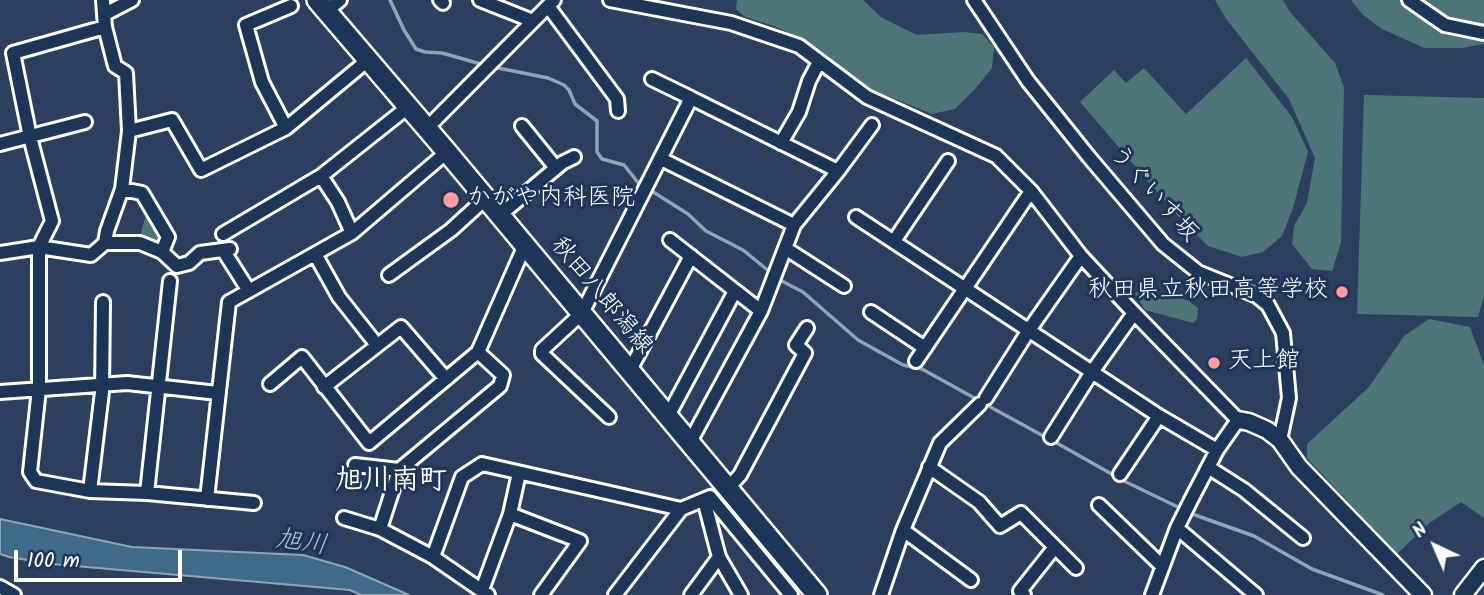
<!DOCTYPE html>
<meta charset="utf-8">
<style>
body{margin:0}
#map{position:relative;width:1484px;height:595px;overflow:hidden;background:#2c3f5e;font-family:Kalam,sans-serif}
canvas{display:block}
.north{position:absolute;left:1400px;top:511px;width:70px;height:70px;-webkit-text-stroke:5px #1d3557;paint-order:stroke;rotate:316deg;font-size:19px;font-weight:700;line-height:28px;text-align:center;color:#fff}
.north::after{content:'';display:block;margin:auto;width:24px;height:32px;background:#fff;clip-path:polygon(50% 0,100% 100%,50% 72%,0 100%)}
.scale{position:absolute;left:14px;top:550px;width:168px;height:32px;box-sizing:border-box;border:4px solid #fff;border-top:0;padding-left:9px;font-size:21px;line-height:24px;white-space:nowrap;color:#fff;-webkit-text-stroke:5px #1d3557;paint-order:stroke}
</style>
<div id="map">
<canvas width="1484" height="595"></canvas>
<div class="north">N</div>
<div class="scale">100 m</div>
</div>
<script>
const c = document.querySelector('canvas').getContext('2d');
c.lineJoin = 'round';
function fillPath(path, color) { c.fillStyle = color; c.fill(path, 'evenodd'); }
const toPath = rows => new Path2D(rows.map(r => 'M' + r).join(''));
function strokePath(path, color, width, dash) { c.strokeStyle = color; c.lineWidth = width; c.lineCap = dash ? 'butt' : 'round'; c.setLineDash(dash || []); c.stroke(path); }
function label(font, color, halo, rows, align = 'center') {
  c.font = font + ' Kalam,"Klee One",sans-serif'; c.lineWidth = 6; c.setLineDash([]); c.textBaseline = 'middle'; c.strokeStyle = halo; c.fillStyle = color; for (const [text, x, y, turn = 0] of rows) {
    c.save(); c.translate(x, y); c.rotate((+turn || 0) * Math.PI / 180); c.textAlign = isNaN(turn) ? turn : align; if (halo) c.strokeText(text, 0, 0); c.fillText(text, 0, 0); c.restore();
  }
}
fillPath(toPath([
 [737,0,863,0,882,18,917,35,964,32,982,34,994,47,992,68,976,88,955,109,932,114,873,90,799,38,774,26,745,17,736,9],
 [1215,0,1283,0,1290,12,1335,63,1344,87,1341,243,1332,271,1312,269,1292,244,1294,226,1307,203,1315,158,1289,99,1227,20],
 [1351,0,1484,0,1484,44,1462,48,1424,48,1382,29,1363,15],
 [1246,58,1292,117,1308,152,1293,208,1282,236,1263,252,1242,257,1208,246,1176,214,1080,102,1114,70,1126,83,1144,68,1186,114],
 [1364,95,1484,98,1484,295,1478,317,1357,314],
 [147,210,162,238,157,242,140,237],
 [1140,289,1153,289,1189,301,1198,308,1197,319,1193,323,1145,310,1135,294],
 [1429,319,1470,327,1484,365,1484,518,1461,502,1428,524,1397,554,1307,458,1307,444,1369,387,1404,336]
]), '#4d7578');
const water = toPath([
 [0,519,132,547,303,555,345,567,409,595,361,595,350,590,52,564,9,557,0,554,0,519]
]);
fillPath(water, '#406b88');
strokePath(water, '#8ca6b8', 2);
strokePath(toPath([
 [390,0,404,30,416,49,425,52,442,53,481,64],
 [498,68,548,78,564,85,569,90,575,104,597,121,597,152,602,159,624,165,640,185],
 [650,190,688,214,706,231,743,250,770,272],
 [778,279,803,292,858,340,903,365,922,369,978,400],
 [985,404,1047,438],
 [1055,442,1124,481,1180,508],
 [1195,515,1254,536,1312,569,1383,595]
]), '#8ca6b8', 3.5);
const minor = toPath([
 [103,0,105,27,115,66,126,73,129,131,122,189,107,231,105,243],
 [440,0,443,3],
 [480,0,533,21],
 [610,0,731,23,799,46,867,97,996,156,1031,191,1081,256,1134,313,1238,420,1217,450,1192,498,1177,528,1152,595],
 [974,0,1028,81,1089,157,1163,244,1198,272,1257,296,1268,305,1283,333,1289,398,1280,440],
 [1409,0,1445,25,1484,33],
 [548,6,617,99,618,111],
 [327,11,340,0],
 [105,14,132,0],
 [105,27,13,53,30,137,52,221,39,247,39,389,30,472,36,481,90,491,147,493,254,503],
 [652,79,691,98],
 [522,126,556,168],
 [286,128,262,82,246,25,291,6],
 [427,128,554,0],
 [129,131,172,120,201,170,286,128,368,60],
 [781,143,799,112,809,81,819,62],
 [0,144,85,122],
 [661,159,794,225],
 [838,171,872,125],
 [321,176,338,202,352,233],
 [122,189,142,193,168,237,162,252],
 [500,215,562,163,574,157],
 [856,217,1159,416,1217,450],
 [223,234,321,176,408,107],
 [670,240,761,311],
 [894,241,948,161],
 [785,248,844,286],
 [223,250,249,291],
 [0,253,39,247,91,255,105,243,140,243,162,252,177,266,189,263,200,253,230,249],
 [315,254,339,297,377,345],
 [389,275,451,230,486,198],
 [871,312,925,348],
 [916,361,1031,191],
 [630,370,691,256],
 [270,384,302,357,369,443,478,352],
 [324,387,401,327,446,379],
 [0,392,127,383,218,393],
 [986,398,1029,330,1081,256],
 [668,416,735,291],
 [609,417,542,354,542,350,582,313,691,98,838,171,794,225,761,311,690,442],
 [1051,437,1092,372,1134,313],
 [355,465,399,470],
 [929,467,979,502,1000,526,1021,513,1055,547,1020,591,1024,595],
 [1208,467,1244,490,1303,538],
 [1120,474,1159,416],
 [728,488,740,475,805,353,796,345,807,328],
 [90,491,102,392,103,302],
 [147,493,170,281],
 [207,499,229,302,352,233,447,152],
 [704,500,719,557,741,595],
 [1099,505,1162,566],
 [510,514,580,541,541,595],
 [344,518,380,529,433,557,488,595],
 [1177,528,1256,595],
 [380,529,399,470,500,386,503,375,478,352,525,245],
 [903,530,971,580],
 [1055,547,1076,568],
 [433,557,462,477,482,464,681,509],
 [0,587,14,595],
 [482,590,510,514,519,473],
 [615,595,681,509,710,497,791,595],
 [691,595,719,557],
 [881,595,903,530,940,443,980,404]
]);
const tertiary = toPath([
 [1238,420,1249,422,1267,430,1280,440,1299,467,1423,595],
 [1463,595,1484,568]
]);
const primary = toPath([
 [317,0,447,152,817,595]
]);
strokePath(minor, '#fff', 18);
strokePath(tertiary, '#fff', 21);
strokePath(primary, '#fff', 24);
strokePath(minor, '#1d3557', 12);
strokePath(tertiary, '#1d3557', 16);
strokePath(primary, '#1d3557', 19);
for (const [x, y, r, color] of [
 [451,200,9,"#ff9aa2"],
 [1342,292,7,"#ff9aa2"],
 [1214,363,7,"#ff9aa2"]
]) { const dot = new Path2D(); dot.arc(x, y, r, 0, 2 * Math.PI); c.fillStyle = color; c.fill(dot); strokePath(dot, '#1d3557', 2.5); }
label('24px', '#fff', '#1d3557', [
 ["うぐいす坂",1152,195,48],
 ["秋田八郎潟線",600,297,50]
]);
label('24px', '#fff', '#1d3557', [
 ["かがや内科医院",467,200],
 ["秋田県立秋田高等学校",1328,292,"right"],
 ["天上館",1228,363]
], 'left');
label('italic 26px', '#b3c4cf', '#1d3557', [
 ["旭川",301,545,8]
]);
label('bold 28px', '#fff', '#1d3557', [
 ["旭川南町",391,483]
]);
</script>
